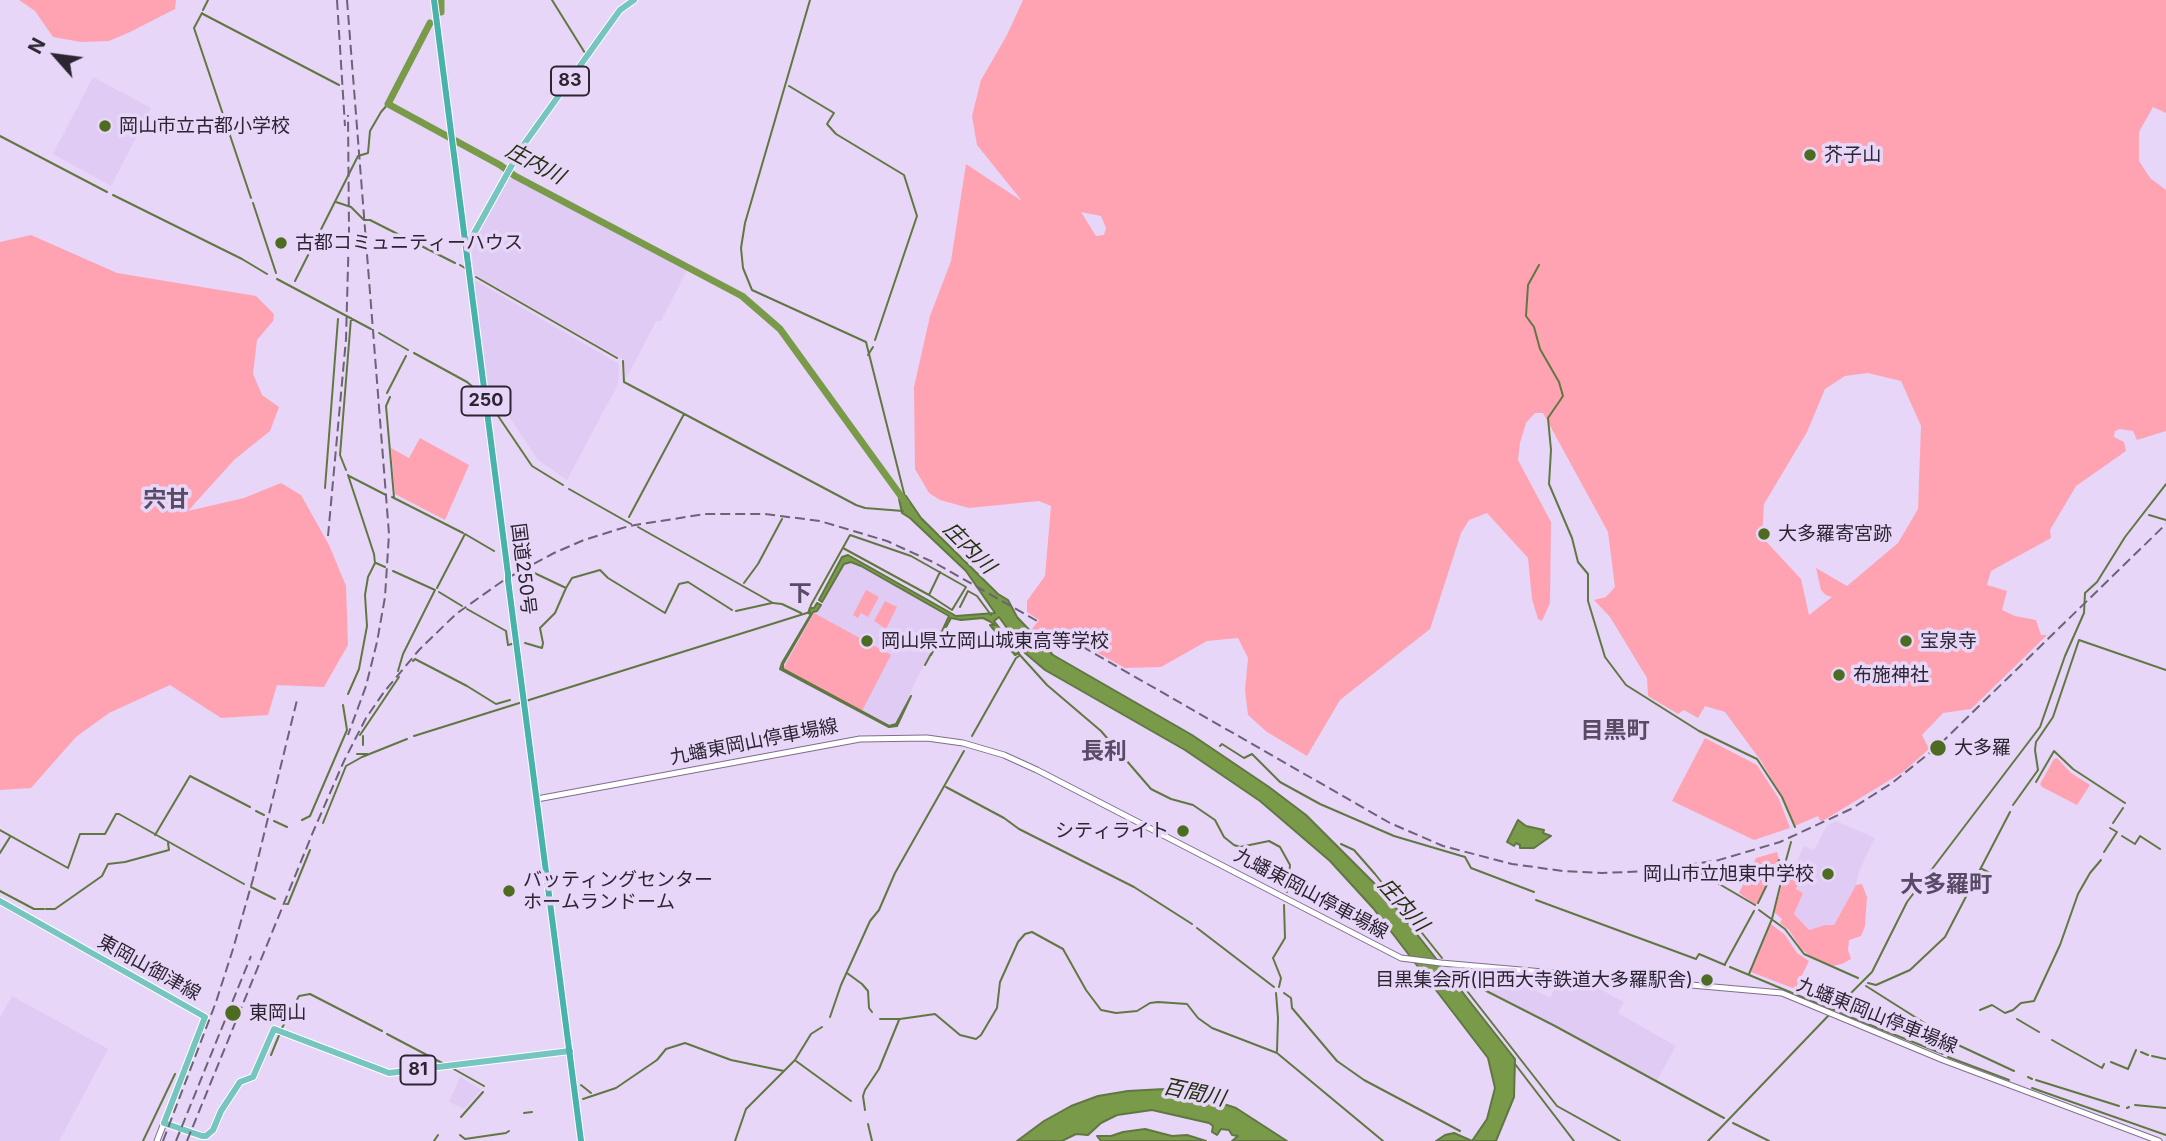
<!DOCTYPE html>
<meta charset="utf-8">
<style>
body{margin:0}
#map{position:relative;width:2166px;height:1141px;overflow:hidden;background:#e7d6f8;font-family:Inter,sans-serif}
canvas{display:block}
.north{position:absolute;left:21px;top:21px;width:70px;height:70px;-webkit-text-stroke:5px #e7d6f8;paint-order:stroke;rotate:298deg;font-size:19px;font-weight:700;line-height:28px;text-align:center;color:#2c2532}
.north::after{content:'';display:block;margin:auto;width:24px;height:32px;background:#2c2532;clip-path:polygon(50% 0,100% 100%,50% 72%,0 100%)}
</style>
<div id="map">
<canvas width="2166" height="1141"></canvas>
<div class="north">N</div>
</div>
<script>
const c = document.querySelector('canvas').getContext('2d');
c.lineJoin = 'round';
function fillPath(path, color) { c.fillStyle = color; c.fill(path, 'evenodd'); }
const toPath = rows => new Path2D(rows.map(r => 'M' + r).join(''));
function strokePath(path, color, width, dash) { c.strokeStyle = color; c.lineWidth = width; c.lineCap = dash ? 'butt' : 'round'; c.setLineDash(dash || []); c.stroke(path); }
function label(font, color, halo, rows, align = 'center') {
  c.font = font + ' Inter,"Noto Sans JP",sans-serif'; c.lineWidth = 7; c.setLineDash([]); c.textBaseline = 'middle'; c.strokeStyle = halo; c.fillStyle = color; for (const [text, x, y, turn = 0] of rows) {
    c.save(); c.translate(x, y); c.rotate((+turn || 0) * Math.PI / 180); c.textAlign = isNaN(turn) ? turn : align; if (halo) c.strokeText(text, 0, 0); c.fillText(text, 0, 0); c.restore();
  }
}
fillPath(toPath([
 [93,77,151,108,111,186,53,154],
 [509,177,687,270,661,321,656,321,626,379,624,360,474,274,471,246],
 [474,281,478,282,619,364,618,384,567,480,538,460,500,403,489,391],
 [847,562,853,563,869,570,949,617,915,682,903,711,893,725,889,726,782,667,813,612,818,611,841,568],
 [1836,821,1875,838,1859,871,1856,885,1834,925,1825,925,1809,930,1793,914,1803,893,1796,890,1802,877,1792,871,1804,846,1814,850,1827,826],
 [1454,968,1540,976,1533,989,1550,998,1561,977,1581,979,1624,1002,1618,1013,1676,1046,1657,1080,1457,974],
 [12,996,108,1049,59,1141,0,1141,0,1018],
 [460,1077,481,1090,464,1109,449,1102]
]), '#e0cbf4');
fillPath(toPath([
 [19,0,176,0,175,9,130,32,109,41,81,42,53,37,35,11],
 [1023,0,2166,0,2166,113,2153,107,2139,132,2139,161,2150,178,2166,190,2166,431,2137,440,2133,431,2120,429,2115,431,2114,437,2124,442,2126,451,2076,486,2050,530,2051,538,1991,571,1987,585,2007,591,2002,610,2015,616,2036,620,2041,635,2047,635,1971,709,1943,713,1922,735,1929,749,1903,772,1821,822,1818,816,1795,826,1782,797,1761,761,1725,712,1705,706,1698,718,1684,710,1678,714,1648,696,1647,678,1610,617,1594,600,1606,597,1615,587,1608,532,1543,413,1535,413,1526,423,1520,443,1518,460,1551,522,1550,603,1542,621,1538,619,1532,599,1528,558,1487,513,1469,520,1461,533,1430,629,1340,700,1307,756,1267,732,1248,715,1245,690,1248,658,1238,638,1207,641,1161,667,1125,668,1080,643,1052,641,1044,645,1031,630,1039,620,1027,612,1027,601,1045,576,1051,506,1039,501,969,508,940,500,929,493,915,469,914,387,930,316,951,261,966,164,1022,201,977,145,972,116,981,80,1007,35],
 [1081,212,1101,216,1106,228,1104,235,1096,236],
 [1868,373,1901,381,1921,426,1918,509,1898,543,1847,586,1816,568,1821,590,1826,595,1832,597,1809,615,1801,579,1762,537,1764,504,1807,432,1825,389,1845,376],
 [31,235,117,273,256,296,274,314,273,321,257,340,253,374,262,395,279,407,270,431,234,460,188,511,244,498,281,483,301,495,329,545,346,586,348,645,324,687,277,685,268,715,221,718,170,685,109,713,76,737,31,788,0,790,0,242],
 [420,438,469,465,445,520,395,494,391,448,409,458],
 [866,590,879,597,868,617,861,613,858,618,853,615],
 [885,601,897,607,886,629,874,621],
 [814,613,891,655,862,711,783,669],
 [1705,738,1757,765,1779,799,1790,828,1754,840,1672,801],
 [2057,758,2071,773,2090,785,2077,805,2042,787,2040,784,2054,759],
 [1777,852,1779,860,1756,905,1739,893,1756,858],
 [1786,871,1792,871,1802,877,1796,889,1803,893,1794,914,1809,930,1825,925,1834,925,1856,885,1862,884,1867,897,1865,926,1861,936,1849,940,1848,950,1851,959,1842,964,1832,966,1809,955,1802,950,1789,930,1780,923,1782,919,1774,912],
 [1771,924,1785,935,1797,953,1809,961,1795,989,1751,972]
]), '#ffa3b3');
const water = toPath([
 [906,496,921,518,998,594,1008,600,1017,617,1053,655,1192,735,1269,787,1306,815,1386,895,1515,1059,1514,1097,1496,1141,1436,1141,1445,1135,1454,1133,1472,1141,1487,1119,1495,1088,1488,1058,1373,908,1330,861,1260,801,1185,750,1045,670,1025,653,999,617,994,621,1019,653,1015,655,990,625,995,625,989,621,983,618,961,620,951,618,931,655,949,616,861,566,851,562,844,564,822,602,819,600,842,557,848,555,956,616,995,613,966,571,910,518,902,513,899,499,906,496],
 [817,603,821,605,817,611,813,612,783,664,783,669,889,726,896,724,911,696,897,726,889,727,780,669,782,663,811,614,808,613,810,608,814,608,817,603],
 [1518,820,1526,826,1544,830,1543,833,1551,836,1534,848,1520,848,1520,845,1516,843,1514,846,1507,842,1518,820],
 [1164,1089,1190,1093,1236,1108,1287,1141,1232,1141,1238,1136,1232,1135,1229,1130,1221,1129,1217,1135,1212,1132,1213,1126,1209,1123,1152,1110,1117,1115,1101,1123,1088,1135,1076,1134,1062,1141,1017,1141,1044,1121,1071,1106,1098,1096,1128,1091,1164,1089],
 [1145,1129,1172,1136,1187,1135,1206,1141,1101,1141,1097,1136,1111,1136,1123,1132,1145,1129]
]);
fillPath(water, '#789a49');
strokePath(water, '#617742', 2);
strokePath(toPath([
 [552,0,585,53],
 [810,0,745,223,741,248,743,268,752,290,866,342,905,497],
 [203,10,208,0],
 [202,13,194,28,251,198],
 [203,14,339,85],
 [789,86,834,113,827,124,836,134,904,175,917,216,875,340],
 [0,136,107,192],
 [113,195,242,259,267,274],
 [336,202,351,207,364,220,370,220,455,263],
 [253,203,276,273],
 [460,265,465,268],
 [1539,265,1528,285,1526,316,1534,327,1540,349,1559,382,1563,396,1548,418,1551,450,1549,484,1572,538,1578,562,1588,574,1588,601,1605,657,1626,685,1699,731,1757,759,1782,797,1795,827],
 [476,277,617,358],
 [277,279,371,329],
 [295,281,358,156,368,153,370,131,381,112,388,104],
 [379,333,408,350],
 [414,353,467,382,480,393],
 [868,355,873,347],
 [623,361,624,382,856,505,865,508,903,511],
 [387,393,406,356],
 [390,397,386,406,394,497],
 [492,407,532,466,563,485],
 [346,470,340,455,351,318],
 [348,475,374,554,375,563,368,577,365,595,367,626,359,669,348,694],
 [349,476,386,495],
 [325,488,338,319],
 [569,489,631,524],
 [392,497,463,533],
 [2149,515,2166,520],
 [629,517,684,414],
 [638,527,773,603,782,604,801,613],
 [514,562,522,566],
 [376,563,385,567],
 [526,569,566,588,572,578,600,570,608,578,665,613,679,584,688,582,732,610],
 [393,571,435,590],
 [744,583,758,564,782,519],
 [437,588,465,534,494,551],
 [439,592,462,606],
 [929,595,940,572],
 [960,607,968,591,977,596,991,615],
 [467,609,506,631,508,645,512,644],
 [736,611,772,603],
 [809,611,811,605,850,535,911,556,966,587,952,610,929,595,843,548],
 [2079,640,2166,670],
 [525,643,542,648,543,643,540,628,555,613,566,588],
 [1019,654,1047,685,1101,731,1151,789,1171,799,1193,805,1215,820,1224,837,1234,845,1240,847,1269,841,1280,847,1290,865,1287,892],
 [413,661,415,659,467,686,496,704,510,700],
 [925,665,931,654],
 [398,671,403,654,435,590],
 [360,735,399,677],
 [414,736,810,612],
 [972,736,1016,658,1019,656],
 [363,745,363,736],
 [1220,746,1222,744,1244,758,1252,754,1280,782,1320,804,1394,836,1465,857,1471,868,1534,892],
 [357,754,367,754],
 [2036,782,2054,751,2073,769,2125,803],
 [946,787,1004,818,1019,829,1134,887,1192,924],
 [2013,805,2038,770,2035,750,2036,742,2053,717,2079,640],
 [256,811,264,815],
 [302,820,310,816,347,730,343,705],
 [274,821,287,827],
 [323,823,346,766,362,757,407,739],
 [2113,823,2123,808],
 [0,830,68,868,80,834,105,834,116,814,119,814,244,884],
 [155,835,190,776,250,807],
 [2122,836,2135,844,2140,836,2160,849],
 [1341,844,1354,850,1375,874,1442,958],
 [2104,852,2117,832,2110,828],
 [0,853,10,837],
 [1785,864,1791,842],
 [1692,868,1755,905],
 [1982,869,1990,873],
 [251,887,275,899],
 [0,891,34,909,44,909],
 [1536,900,1696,959,1699,954,1725,965],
 [1758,903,1779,860],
 [286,904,288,904,310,850],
 [46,909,55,909,102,876,108,864,125,862,169,850,168,843],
 [1759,910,1785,929,1804,954,1858,978],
 [1197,928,1274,987],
 [1725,964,1754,911],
 [1730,967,1833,1010],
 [847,973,862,984,868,991,869,1008,872,1012],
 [1453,973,1557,1106,1620,1141],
 [1749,974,1772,919,1784,870],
 [1455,975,1555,1026,1724,1118],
 [1868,983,1876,985,1910,970,1945,937,2010,812],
 [1866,986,1953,1041],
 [1279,987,1281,978,1273,958,1285,938,1284,905],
 [1276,993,1278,1018,1277,1051],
 [1284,993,1291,998,1292,1008,1337,1061,1364,1080,1460,1131],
 [1980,1010,1992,1005,2005,1013,2013,1010,2021,1003,2034,1001,2060,945,2078,894,2090,873,2101,860],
 [1833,1011,1872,972,1907,902,2040,727,2065,656,2084,613,2085,593,2097,582,2125,537,2166,484],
 [1840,1013,1943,1054],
 [830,1017,841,985,870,921,879,910,895,873,964,751],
 [880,1019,900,1019,935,1014,960,1035,976,1039,981,1035,997,1008,1000,982,1018,942,1025,934,1032,932,1063,949,1086,990,1101,1010,1116,1013,1137,1011,1150,1003,1158,1002,1187,1004,1198,1018,1212,1028,1277,1053,1383,1141],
 [2017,1019,2039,1032],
 [282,1028,299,996,310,994,382,1031],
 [387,1034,444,1064],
 [2052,1040,2102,1068,2104,1064],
 [1956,1044,2014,1071],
 [2141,1052,2148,1055],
 [271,1055,280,1033],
 [2152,1056,2166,1059],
 [1948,1057,2009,1080],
 [796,1061,851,1101],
 [2111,1062,2128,1069,2136,1050],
 [1515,1064,1574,1141],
 [452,1068,484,1086],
 [2028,1077,2032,1079],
 [2036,1080,2119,1106],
 [581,1085,591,1093],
 [2032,1088,2166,1135],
 [583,1099,616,1088,657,1060,666,1049,685,1043,731,1060,784,1071],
 [2135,1105,2166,1108],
 [2127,1108,2129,1107],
 [865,1110,863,1096,865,1090,879,1069,899,1020],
 [524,1113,532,1112],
 [461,1117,483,1092],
 [1733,1123,1769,1141],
 [868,1124,872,1141],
 [460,1135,465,1139,506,1133,509,1131],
 [143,1141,175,1074],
 [434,1141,438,1135],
 [735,1141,746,1109,795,1060,811,1034,822,1027],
 [1708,1141,1829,1015]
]), '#617742', 2);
strokePath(toPath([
 [441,12,441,0],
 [430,23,388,104,500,165,515,176,742,296,780,329,906,503]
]), '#789a49', 7);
const secondary = toPath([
 [537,799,860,739,927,738,963,743,1004,755,1037,770,1401,958,1441,963,1782,993,1943,1060,2159,1141],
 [157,1141,164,1123]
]);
const primary = toPath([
 [467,246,522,147,602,35,620,10,634,0],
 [0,901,205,1017,164,1123,202,1136,206,1136,213,1130,221,1111,240,1082,253,1077,274,1029,389,1073,570,1051]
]);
const trunk = toPath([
 [434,0,508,574],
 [508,580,581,1141]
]);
strokePath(secondary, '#7e6e8c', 7);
strokePath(primary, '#fff', 8);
strokePath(trunk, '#fff', 8);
strokePath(secondary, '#fff', 5);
strokePath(primary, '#77c5c1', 6);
strokePath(trunk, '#4ab2ac', 6);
strokePath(toPath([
 [337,0,345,126],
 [347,0,389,534,385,597,377,642,366,686,348,735],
 [328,536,346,339,349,230,348,115],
 [1069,639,1390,823,1443,846,1512,864,1563,871,1602,873,1650,871,1719,860,1780,842,1851,809,1892,783,1937,747,2166,524],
 [163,1141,216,1002,233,949,253,879,297,700],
 [176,1141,251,956],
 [187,1141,313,832,344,761,366,718,384,692,419,650,456,614,504,580,554,553,584,540,629,526,705,514,765,514,820,521,887,541,935,563,1039,622]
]), '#6d6276', 2, [10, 5]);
const trunkBridge = toPath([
 [508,574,508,580]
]);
strokePath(trunkBridge, '#fff', 8, []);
strokePath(trunkBridge, '#4ab2ac', 6);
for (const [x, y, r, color] of [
 [105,126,7,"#4e6c21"],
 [1810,155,7,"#4e6c21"],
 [281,243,7,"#4e6c21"],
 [1764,534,7,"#4e6c21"],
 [867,641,7,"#4e6c21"],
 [1906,641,7,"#4e6c21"],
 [1839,675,7,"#4e6c21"],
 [1938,748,9,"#4e6c21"],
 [1183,831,7,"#4e6c21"],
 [1828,874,7,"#4e6c21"],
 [509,891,7,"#4e6c21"],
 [1707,980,7,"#4e6c21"],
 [233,1013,9,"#4e6c21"]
]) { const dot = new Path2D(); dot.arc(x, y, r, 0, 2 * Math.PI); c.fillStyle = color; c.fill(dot); strokePath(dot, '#e7d6f8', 2.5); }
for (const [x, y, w] of [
 [570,81,38],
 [486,401,49],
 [418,1070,35]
]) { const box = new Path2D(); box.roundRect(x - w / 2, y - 14.5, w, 29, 5); c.fillStyle = '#e7d6f8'; c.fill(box); strokePath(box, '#2c2532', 2); }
label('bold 18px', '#2c2532', null, [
 ["83",570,81],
 ["250",486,401],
 ["81",418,1070]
]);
label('19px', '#2c2532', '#e7d6f8', [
 ["岡山市立古都小学校",119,126],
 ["芥子山",1824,155],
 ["古都コミュニティーハウス",295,243],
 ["大多羅寄宮跡",1778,534],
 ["岡山県立岡山城東高等学校",881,641],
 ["宝泉寺",1920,641],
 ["布施神社",1853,675],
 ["大多羅",1954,748],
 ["シティライト",1169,831,"right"],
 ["岡山市立旭東中学校",1814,874,"right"],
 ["バッティングセンター",523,880],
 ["ホームランドーム",523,902],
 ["目黒集会所(旧西大寺鉄道大多羅駅舎)",1693,980,"right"],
 ["東岡山",249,1013]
], 'left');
label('19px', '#2c2532', '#e7d6f8', [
 ["国道250号",523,569,83],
 ["九蟠東岡山停車場線",754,742,-11],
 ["九蟠東岡山停車場線",1311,894,28],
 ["東岡山御津線",149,968,29],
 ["九蟠東岡山停車場線",1877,1016,22]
]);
label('italic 21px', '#243210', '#e7d6f8', [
 ["庄内川",535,164,28],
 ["庄内川",969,548,45],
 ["庄内川",1403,905,48],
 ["百間川",1194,1093,12]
]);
label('bold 23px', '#594a66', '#e7d6f8', [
 ["宍甘",166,500],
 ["下",800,594],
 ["目黒町",1615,731],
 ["長利",1104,752],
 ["大多羅町",1946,885]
]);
</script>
